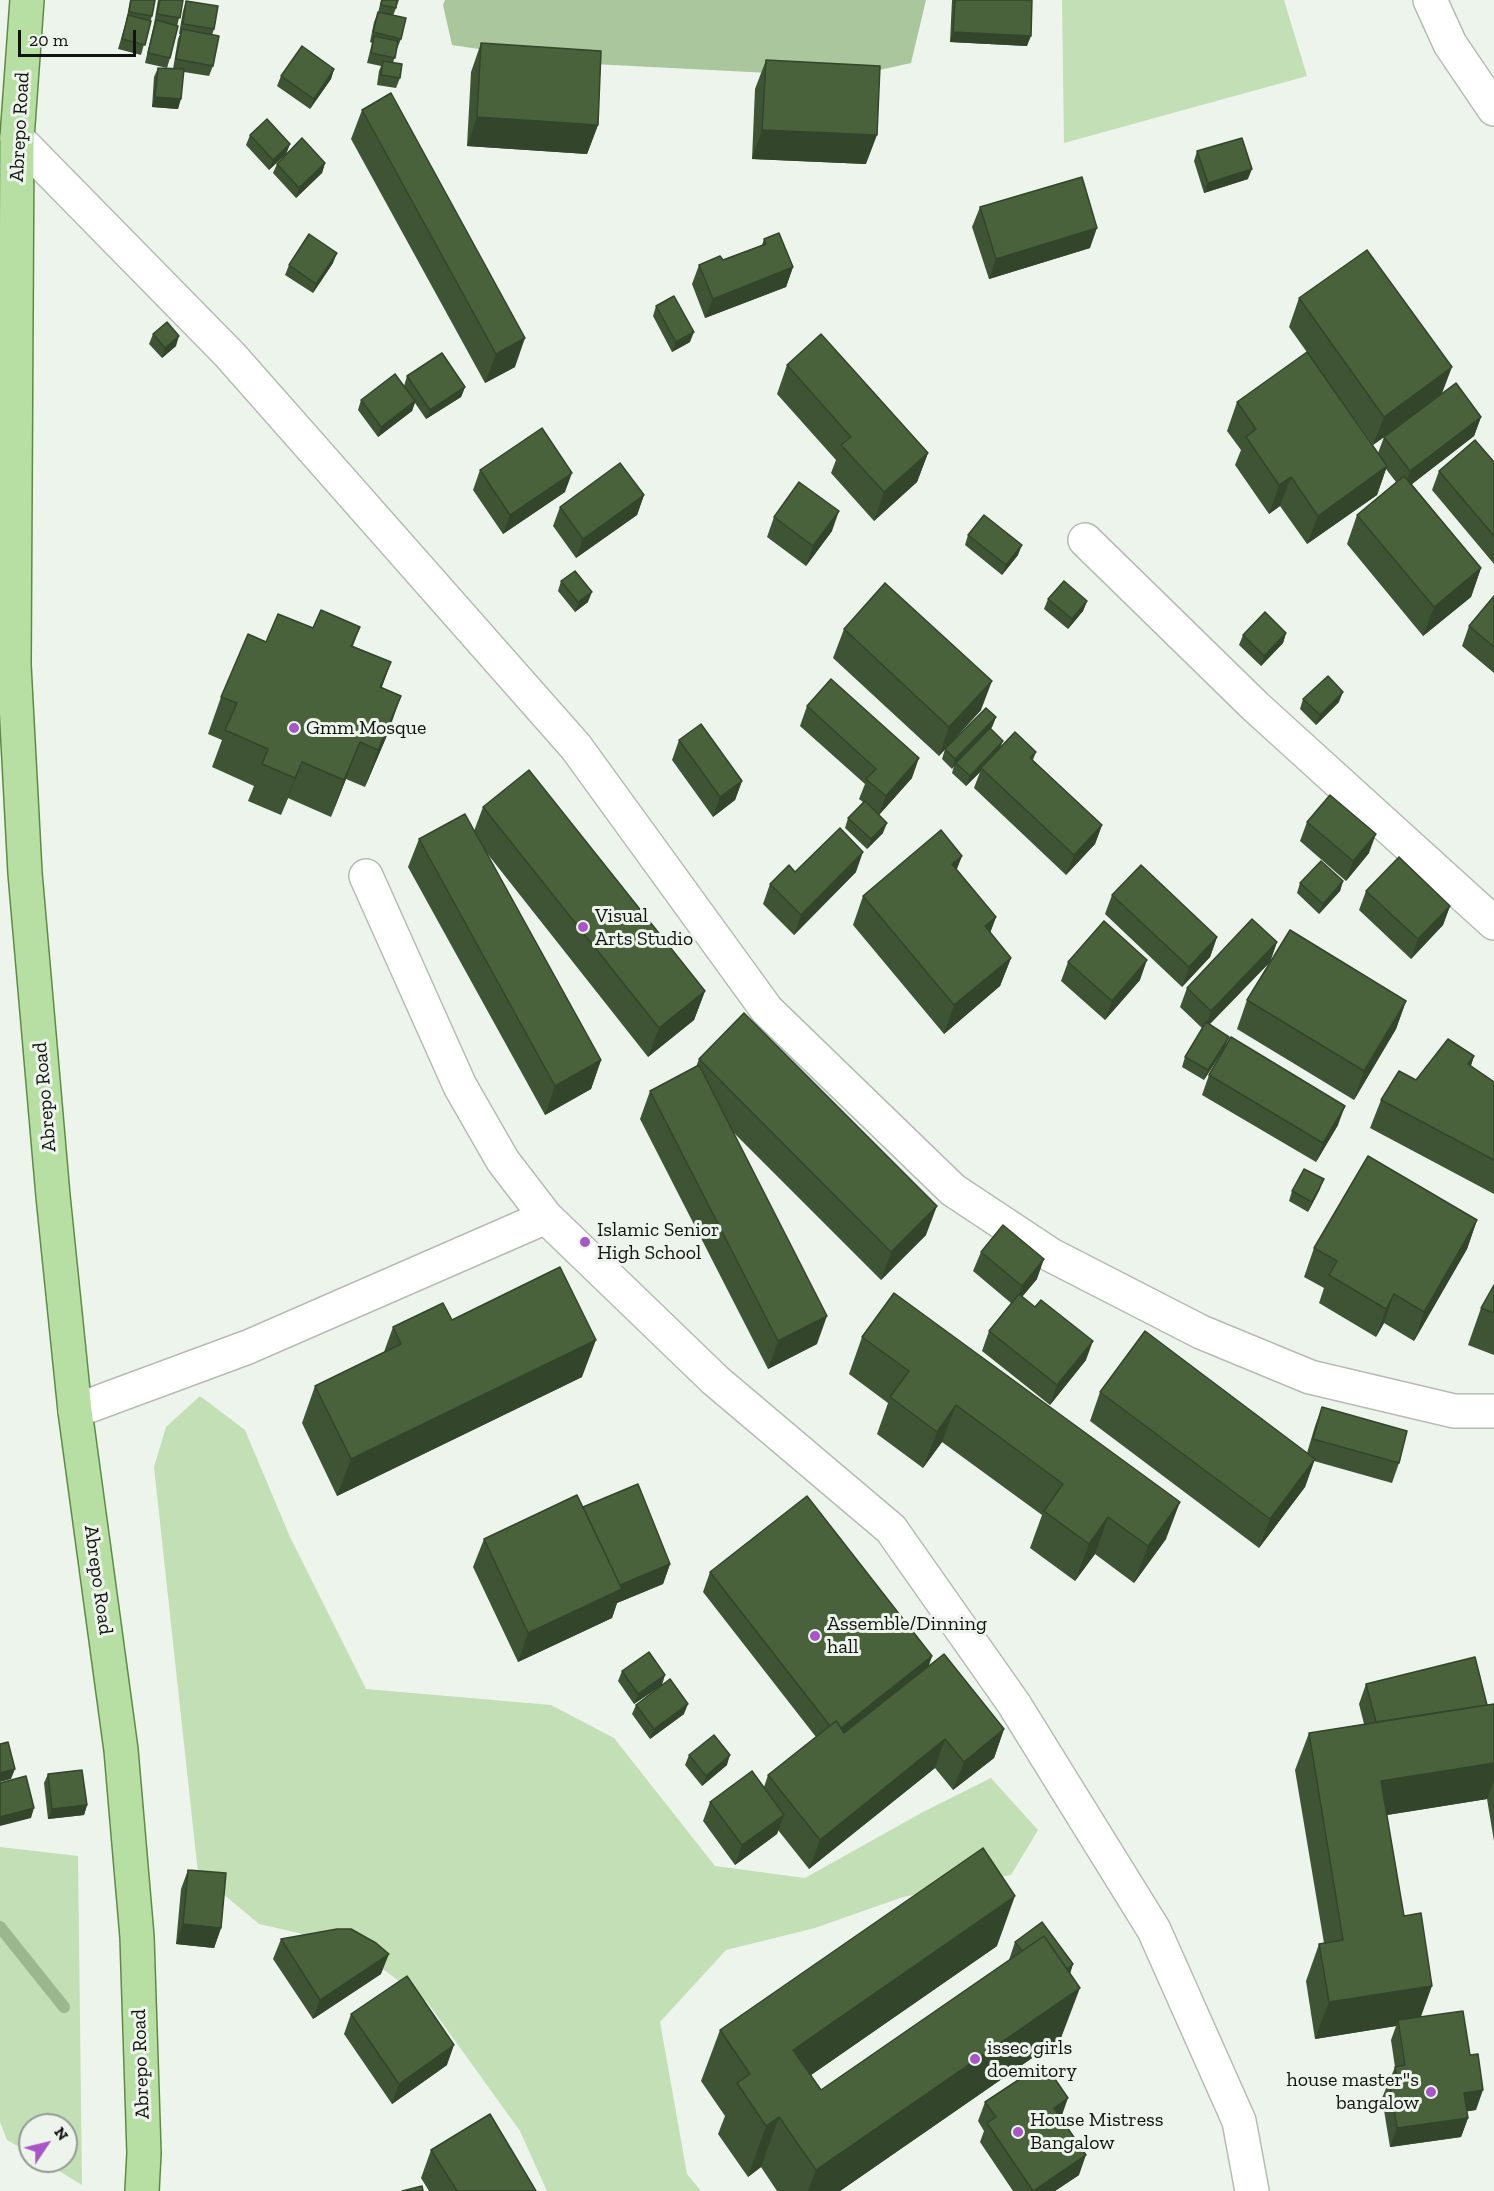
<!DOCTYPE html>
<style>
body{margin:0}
#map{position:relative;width:1494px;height:2191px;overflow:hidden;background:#edf4eb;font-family:"Zilla Slab",serif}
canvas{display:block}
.north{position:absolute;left:18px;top:2113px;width:60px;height:60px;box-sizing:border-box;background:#edf4eb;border:2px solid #959a93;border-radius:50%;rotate:55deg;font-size:16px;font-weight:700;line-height:24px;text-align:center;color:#111310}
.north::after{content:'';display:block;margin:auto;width:21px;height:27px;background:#a856c6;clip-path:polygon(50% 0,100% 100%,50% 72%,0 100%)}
.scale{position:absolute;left:18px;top:30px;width:118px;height:27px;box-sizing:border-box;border:3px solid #111310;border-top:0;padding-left:8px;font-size:18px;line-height:21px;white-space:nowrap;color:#111310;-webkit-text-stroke:4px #edf4eb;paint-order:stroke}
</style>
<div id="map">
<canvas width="1494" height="2191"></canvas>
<div class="north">N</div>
<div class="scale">20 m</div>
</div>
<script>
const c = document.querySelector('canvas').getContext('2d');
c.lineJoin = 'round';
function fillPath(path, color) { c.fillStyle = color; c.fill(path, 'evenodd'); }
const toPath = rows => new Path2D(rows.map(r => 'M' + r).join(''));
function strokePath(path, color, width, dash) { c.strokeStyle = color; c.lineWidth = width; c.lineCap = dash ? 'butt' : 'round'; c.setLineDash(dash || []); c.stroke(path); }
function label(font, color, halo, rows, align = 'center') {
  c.font = font + ' "Zilla Slab",serif'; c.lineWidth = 6; c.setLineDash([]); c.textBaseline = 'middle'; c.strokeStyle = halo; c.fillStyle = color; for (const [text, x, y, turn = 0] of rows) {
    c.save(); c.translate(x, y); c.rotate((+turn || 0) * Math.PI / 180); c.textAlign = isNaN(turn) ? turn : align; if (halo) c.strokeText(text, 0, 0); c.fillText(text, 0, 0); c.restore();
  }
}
fillPath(toPath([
 [1062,0,1284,0,1307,76,1064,143],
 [200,1396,245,1430,290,1537,366,1689,551,1705,614,1738,715,1866,805,1878,923,1812,991,1778,1038,1830,1011,1875,903,1897,815,1928,726,1950,660,2022,687,2174,701,2191,547,2191,520,2131,427,2002,351,1945,259,1924,198,1873,154,1467,166,1427],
 [0,1847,78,1856,82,2185,43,2161,66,2161,66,2125,30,2125,30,2153,7,2140,0,2122]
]), '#c2dfb5');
fillPath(toPath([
 [445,0,926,0,911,63,848,77,573,63,452,45,443,5]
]), '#a9c69c');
strokePath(toPath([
 [0,1927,64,2007]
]), '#9bb78e', 12);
const minor = toPath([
 [1430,0,1450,44,1494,109],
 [17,138,230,355,576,747,767,1010,953,1190,1051,1255,1201,1332,1310,1377,1454,1411,1494,1411],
 [1085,540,1256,707,1494,923],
 [366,876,460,1086,503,1161,546,1217],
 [75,1411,248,1347,546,1217,715,1380,891,1529,1014,1704,1154,1930,1239,2121,1252,2191]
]);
const major = toPath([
 [27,0,17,138,14,665,25,873,53,1196,75,1411,121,1750,137,1937,144,2153,142,2191]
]);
strokePath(minor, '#b5bcb3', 36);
strokePath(major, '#5e8a47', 36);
strokePath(minor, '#fff', 33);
strokePath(major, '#b8dfa3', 33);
fillPath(toPath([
 [130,0,155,0,152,16,141,55,118,49,126,22],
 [158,0,183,0,170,58,167,68,145,63,154,24],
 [381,0,399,0,393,16,401,39,397,49,393,63,400,78,396,88,377,85,379,71,381,66,367,63,372,43,370,42,374,22,378,13],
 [952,0,1032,0,1027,46,950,42],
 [186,1,214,29,212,35,213,66,209,76,184,72,178,109,152,107,154,77,158,68,173,69,178,39,180,34,179,34,183,11],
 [481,43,598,125,587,154,467,146,471,72],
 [766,60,866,164,752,159,755,89],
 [334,69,331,79,310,109,277,86,281,76],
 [362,110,515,367,485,383,351,139],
 [250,135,290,144,286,154,269,170,246,145],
 [1197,151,1248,179,1204,193,1194,161],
 [325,163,322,173,296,198,273,173,277,164],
 [980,207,1090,248,989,279,972,227],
 [764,239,793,267,786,287,705,318,692,284,699,265,723,260,762,245],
 [333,263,313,293,285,275,289,265],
 [1299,298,1442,394,1481,417,1474,436,1412,484,1481,568,1471,597,1423,636,1347,544,1357,515,1396,482,1386,469,1377,495,1307,544,1280,506,1269,514,1235,465,1241,450,1227,431,1237,402,1378,453,1384,437,1373,445,1289,327],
 [656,306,690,342,672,352,653,316],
 [153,334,176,346,162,358,149,344],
 [787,365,928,453,917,482,874,521,831,473,836,460,777,394],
 [407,376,465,387,461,397,426,419,415,403,412,411,378,437,358,410,361,400,404,386],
 [1494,462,1494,564,1432,490,1439,471],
 [480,470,565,492,503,534,473,490],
 [644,495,637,515,576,558,553,526,560,507],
 [774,517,832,531,806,566,767,537],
 [968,535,1018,555,1002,575,965,545],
 [561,581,588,602,575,612,558,591],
 [1494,596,1494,673,1462,646,1469,626],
 [1048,599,1087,601,1083,611,1068,629,1044,609],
 [360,627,353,646,391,662,382,687,388,733,365,787,346,779,331,817,288,798,281,815,248,801,254,786,212,767,222,740,208,734,221,697,266,642,313,628],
 [844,629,981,710,939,756,833,658],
 [1286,633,1283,643,1261,666,1239,645,1243,635],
 [1303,699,1339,702,1316,725,1300,709],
 [807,706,912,778,879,815,883,833,867,849,845,828,848,818,863,802,859,799,865,784,800,726],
 [996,717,992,727,990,729,1000,747,1036,752,1033,760,1102,825,1095,844,1066,875,974,788,980,772,966,786,952,773,954,766,952,769,942,759,945,749],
 [679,740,742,781,735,800,713,817,672,760],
 [483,807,705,991,694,1020,648,1057,486,852,601,1060,591,1089,545,1115,408,867,419,839,474,831],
 [1307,822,1369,853,1346,881,1300,841],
 [962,856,956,870,996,917,990,933,1011,958,1000,986,944,1034,853,925,863,896],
 [795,872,856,872,794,935,763,904,770,884],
 [1343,881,1340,891,1319,914,1297,893,1300,883],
 [1366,891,1450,906,1443,925,1411,959,1359,910],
 [1112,895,1217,937,1210,957,1182,987,1105,914],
 [1277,942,1270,962,1209,1025,1225,1047,1204,1080,1182,1067,1185,1057,1202,1028,1180,1007,1187,988],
 [1068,962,1140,980,1105,1020,1061,981],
 [1247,1000,1406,1001,1396,1029,1354,1100,1237,1029],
 [1474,1056,1471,1066,1494,1082,1494,1194,1370,1128,1381,1100,1416,1080],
 [699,1059,926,1235,881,1280,733,1132,817,1344,768,1369,640,1119,650,1091,696,1067],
 [1209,1075,1338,1125,1316,1162,1202,1095],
 [1320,1189,1308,1212,1289,1201,1292,1191],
 [1477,1220,1467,1249,1414,1341,1384,1323,1376,1337,1319,1303,1324,1288,1304,1277,1314,1248],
 [981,1252,1037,1279,1022,1297,1086,1360,1050,1405,982,1351,989,1331,1011,1303,973,1271],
 [1494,1285,1494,1355,1468,1345,1481,1308],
 [452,1320,582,1377,337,1496,302,1423,315,1386,384,1352,393,1327],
 [862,1337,1166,1539,1134,1583,1095,1554,1075,1581,1030,1548,1042,1515,942,1442,923,1468,877,1434,888,1403,849,1374],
 [1100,1392,1307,1453,1315,1426,1322,1407,1399,1463,1392,1483,1314,1461,1305,1487,1259,1548,1090,1421],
 [583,1506,670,1564,663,1584,617,1603,612,1618,518,1662,473,1567,484,1539],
 [710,1572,932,1656,929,1665,1004,1729,994,1758,953,1790,935,1768,809,1869,778,1830,777,1834,735,1865,703,1821,710,1802,764,1787,768,1775,816,1737,703,1592],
 [622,1671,662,1685,634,1704,618,1681],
 [1366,1684,1487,1705,1494,1704,1494,1841,1487,1799,1387,1815,1421,2017,1476,2110,1467,2111,1468,2118,1461,2137,1390,2147,1382,2098,1395,2067,1391,2040,1396,2026,1315,2039,1306,1981,1319,1944,1324,1943,1295,1770,1309,1733,1364,1724,1359,1704],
 [636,1705,684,1714,650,1739,632,1714],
 [689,1755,727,1765,702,1786,685,1765],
 [48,1774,87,1805,84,1815,48,1819,44,1783],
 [188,1870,221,1928,214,1948,176,1944,181,1889],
 [281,1939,381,1974,313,2019,273,1959],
 [1015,1942,1073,1964,1070,1974,1061,2038,840,2191,777,2191,761,2167,748,2177,718,2134,725,2116,701,2081,720,2030,997,1946,811,2075,821,2090,1009,1960],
 [351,2014,447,2065,392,2104,344,2034],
 [985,2102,1061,2118,1079,2175,1055,2191,1013,2191,980,2142,984,2131,978,2121],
 [431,2150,536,2191,429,2191,421,2178]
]), '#3f5434');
fillPath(toPath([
 [953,32,1031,36,1027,46,950,42],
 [334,69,331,79,310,109,314,99],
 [155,97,181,99,178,109,152,107],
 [477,117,598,125,587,154,467,146],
 [762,130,877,135,866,164,752,159],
 [290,144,286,154,269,170,273,160],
 [325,163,322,173,296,198,299,188],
 [1252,169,1248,179,1204,193,1208,183],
 [1097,228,1090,248,989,279,996,259],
 [337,253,333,263,313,293,316,284],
 [793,267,786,287,705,318,713,299],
 [694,332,690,342,672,352,676,342],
 [179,336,176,346,162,358,165,348],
 [525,338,515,367,485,383,496,354],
 [1452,367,1441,396,1373,445,1384,417],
 [465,387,461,397,426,419,430,410],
 [415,401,412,411,378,437,381,427],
 [1481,417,1474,436,1403,491,1410,471],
 [928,453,917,482,874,521,884,492],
 [1387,466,1377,495,1307,544,1318,516],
 [572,473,565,492,503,534,510,515],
 [1291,477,1280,506,1269,514,1279,485],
 [644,495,637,515,576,558,583,539],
 [839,511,832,531,806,566,813,546],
 [1022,545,1018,555,1002,575,1006,565],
 [1481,568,1471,597,1423,636,1434,607],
 [592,592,588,602,575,612,578,602],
 [1087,601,1083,611,1068,629,1072,619],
 [1286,633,1283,643,1261,666,1264,656],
 [391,662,377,699,380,687],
 [992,681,981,710,939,756,949,727],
 [1343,692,1339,702,1316,725,1320,715],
 [401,696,388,733,365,787,378,750],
 [996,717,992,727,957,764,956,763,952,769,955,759],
 [1003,741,999,751,981,768,980,772,966,786,970,776],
 [360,742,346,779,331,817,344,780],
 [919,758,912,778,878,816,886,796],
 [302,762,288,798,281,815,295,778],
 [742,781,735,800,713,817,720,797],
 [887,823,883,833,867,849,871,839],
 [1102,825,1095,844,1066,875,1074,855],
 [1376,834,1369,853,1346,881,1353,861],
 [863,852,856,872,794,935,801,915],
 [962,856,951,884,952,864],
 [1343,881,1340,891,1319,914,1323,904],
 [1450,906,1443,925,1411,959,1418,939],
 [996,917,985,946,985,926],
 [1217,937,1210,957,1182,987,1189,967],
 [1277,942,1270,962,1204,1030,1211,1011],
 [1011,958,1000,986,944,1034,954,1005],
 [1147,960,1140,980,1105,1020,1112,1001],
 [705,991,694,1020,648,1057,659,1028],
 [1406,1001,1396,1029,1354,1100,1364,1071],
 [1229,1037,1225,1047,1204,1080,1208,1070],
 [1474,1056,1464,1084,1468,1064],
 [601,1060,591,1089,545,1115,555,1086],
 [1345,1106,1338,1125,1316,1162,1323,1143],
 [1324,1179,1320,1189,1308,1212,1312,1202],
 [937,1206,926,1235,881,1280,891,1252],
 [1477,1220,1467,1249,1414,1341,1424,1312],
 [1044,1259,1037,1279,1015,1305,1022,1286],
 [1394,1294,1384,1323,1376,1337,1386,1309],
 [827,1316,817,1344,768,1369,778,1341],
 [596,1340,582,1377,337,1496,351,1459],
 [1093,1341,1086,1360,1050,1405,1057,1385],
 [956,1405,942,1442,923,1468,937,1432],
 [1315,1459,1305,1487,1259,1548,1270,1519],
 [1180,1502,1166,1539,1134,1583,1148,1546],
 [1108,1517,1095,1554,1075,1581,1089,1544],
 [670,1564,663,1584,617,1603,612,1618,518,1662,528,1633,615,1587],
 [932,1656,925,1676,828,1752,835,1733],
 [665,1675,662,1685,634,1704,638,1694],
 [688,1704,684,1714,650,1739,654,1729],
 [1004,1729,994,1758,953,1790,964,1762],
 [945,1739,935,1768,809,1869,820,1840],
 [730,1755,727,1765,702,1786,706,1776],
 [1494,1763,1494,1780,1487,1799,1368,1818,1381,1781],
 [15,1769,11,1779,0,1782,0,1773],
 [87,1805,84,1815,48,1819,52,1809],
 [34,1808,31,1818,0,1826,0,1817],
 [784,1815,777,1834,735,1865,742,1845],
 [1015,1896,997,1946,775,2100,793,2050],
 [183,1924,221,1928,214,1948,176,1944],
 [389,1954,381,1974,313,2019,320,2000],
 [1073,1964,1066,1984,1047,1984],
 [1432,1986,1419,2022,1398,2020,1396,2026,1315,2039,1329,2002],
 [1080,1988,1061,2038,840,2191,808,2191,816,2170],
 [454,2045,447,2065,392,2104,399,2084],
 [1483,2090,1476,2110,1457,2113,1464,2093],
 [1068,2098,1061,2118,1054,2108],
 [779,2117,761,2167,748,2177,766,2126],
 [1468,2118,1461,2137,1390,2147,1397,2128],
 [1086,2155,1079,2175,1055,2191,1032,2191]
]), '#33452a');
const building = toPath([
 [131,0,155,0,152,16,129,12,131,0],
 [160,0,183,0,180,18,157,14,160,0],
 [382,0,397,0,396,8,381,5,382,0],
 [955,0,1032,0,1031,36,953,32,955,0],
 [186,1,218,6,214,29,183,24,186,1],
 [378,12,406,18,401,39,373,32,378,12],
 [128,15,151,21,145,45,122,39,128,15],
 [156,20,178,26,170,58,148,53,156,20],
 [182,29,219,36,213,66,176,59,182,29],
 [374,36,398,41,395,58,371,53,374,36],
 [481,43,601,51,598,125,477,117,481,43],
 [302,46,334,69,314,99,281,76,302,46],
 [766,60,880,66,877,135,762,130,766,60],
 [383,61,402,64,400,78,381,75,383,61],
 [158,68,184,69,181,99,155,97,158,68],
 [391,93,525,338,496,354,362,110,391,93],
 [267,119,290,144,273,160,250,135,267,119],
 [302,138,325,163,299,188,277,164,302,138],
 [1242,138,1252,169,1208,183,1197,151,1242,138],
 [1082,177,1097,228,996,259,980,207,1082,177],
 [779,233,793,267,713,299,699,265,720,256,723,260,766,244,764,239,779,233],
 [309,234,337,253,316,284,289,265,309,234],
 [1367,250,1452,367,1384,417,1299,298,1367,250],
 [674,296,694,332,676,342,656,306,674,296],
 [167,322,179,336,165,348,153,334,167,322],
 [821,334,928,453,884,492,841,445,851,437,787,365,821,334],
 [1307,352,1387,466,1318,516,1291,477,1279,485,1246,437,1256,429,1237,402,1307,352],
 [442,353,465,387,430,410,407,376,442,353],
 [395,374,415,401,381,427,361,400,395,374],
 [1456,383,1481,417,1410,471,1384,437,1456,383],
 [542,428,572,473,510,515,480,470,542,428],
 [1475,440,1494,462,1494,536,1439,471,1475,440],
 [620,463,644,495,583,539,560,507,620,463],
 [1404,476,1481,568,1434,607,1357,515,1404,476],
 [799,482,839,511,813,546,774,517,799,482],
 [984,515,1022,545,1006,565,968,535,984,515],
 [575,571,592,592,578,602,561,581,575,571],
 [1064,581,1087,601,1072,619,1048,599,1064,581],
 [885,583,992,681,949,727,844,629,885,583],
 [1494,596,1494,647,1469,626,1494,596],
 [321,610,360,627,351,646,391,662,380,687,401,696,378,750,360,742,344,780,302,762,295,778,262,764,268,749,225,730,237,703,221,697,248,634,266,642,278,614,313,628,321,610],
 [1265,612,1286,633,1264,656,1243,635,1265,612],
 [1328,676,1343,692,1320,715,1303,699,1328,676],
 [831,679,919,758,886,796,866,779,876,769,807,706,831,679],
 [986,708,996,717,955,759,945,749,986,708],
 [701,724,742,781,720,797,679,740,701,724],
 [990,728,1003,741,970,776,956,763,990,728],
 [1015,732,1036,752,1030,758,1102,825,1074,855,981,768,1015,732],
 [529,770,705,991,659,1028,483,807,529,770],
 [1330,795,1376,834,1353,861,1307,822,1330,795],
 [865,801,887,823,871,839,848,818,865,801],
 [465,814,601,1060,555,1086,419,839,465,814],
 [840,828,863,852,801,915,770,884,789,865,795,872,840,828],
 [941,830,962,856,952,864,996,917,985,926,1011,958,954,1005,863,896,941,830],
 [1399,857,1450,906,1418,939,1366,891,1399,857],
 [1321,861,1343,881,1323,904,1300,883,1321,861],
 [1141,865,1217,937,1189,967,1112,895,1141,865],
 [1252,919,1277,942,1211,1011,1187,988,1252,919],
 [1104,921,1147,960,1112,1001,1068,962,1104,921],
 [1290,930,1406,1001,1364,1071,1247,1000,1290,930],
 [744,1013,937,1206,891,1252,699,1059,744,1013],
 [1206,1022,1229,1037,1208,1070,1185,1057,1206,1022],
 [1231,1037,1345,1106,1323,1143,1209,1075,1231,1037],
 [1448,1039,1474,1056,1468,1064,1494,1082,1494,1160,1381,1100,1399,1071,1416,1080,1448,1039],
 [699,1065,827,1316,778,1341,650,1091,699,1065],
 [1368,1156,1477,1220,1424,1312,1394,1294,1386,1309,1329,1275,1337,1261,1314,1248,1368,1156],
 [1304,1169,1324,1179,1312,1202,1292,1191,1304,1169],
 [1003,1225,1044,1259,1022,1286,981,1252,1003,1225],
 [560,1267,596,1340,351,1459,315,1386,401,1344,393,1327,443,1303,452,1320,560,1267],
 [1494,1285,1494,1313,1481,1308,1494,1285],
 [894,1293,1180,1502,1148,1546,1108,1517,1089,1544,1044,1511,1063,1484,956,1405,937,1432,890,1397,909,1371,862,1337,894,1293],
 [1019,1294,1035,1307,1041,1300,1093,1341,1057,1385,989,1331,1019,1294],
 [1145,1331,1315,1459,1270,1519,1100,1392,1145,1331],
 [1322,1407,1407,1431,1399,1463,1313,1439,1322,1407],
 [638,1484,670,1564,620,1585,583,1507,638,1484],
 [577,1495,622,1589,528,1633,484,1539,577,1495],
 [807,1496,932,1656,841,1728,836,1721,830,1726,710,1572,807,1496],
 [649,1652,665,1675,638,1694,622,1671,649,1652],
 [944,1654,1004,1729,964,1762,945,1739,820,1840,768,1775,836,1721,844,1733,944,1654],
 [1475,1657,1487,1705,1376,1722,1366,1684,1475,1657],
 [670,1679,688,1704,654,1729,636,1705,670,1679],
 [1494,1704,1494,1763,1381,1781,1404,1916,1421,1913,1432,1986,1329,2002,1319,1944,1343,1940,1309,1733,1494,1704],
 [714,1735,730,1755,706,1776,689,1755,714,1735],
 [8,1742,15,1769,0,1773,0,1744,8,1742],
 [82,1770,87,1805,52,1809,48,1774,82,1770],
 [752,1771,784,1815,742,1845,710,1802,752,1771],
 [26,1776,34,1808,0,1817,0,1783,26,1776],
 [983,1848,1015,1896,793,2050,821,2090,1044,1936,1080,1988,816,2170,779,2117,766,2126,737,2083,750,2074,720,2030,983,1848],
 [188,1870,226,1873,221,1928,183,1924,188,1870],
 [1042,1922,1073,1964,1067,1969,1044,1936,1022,1951,1015,1942,1042,1922],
 [337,1929,351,1929,376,1943,389,1954,320,2000,281,1939,337,1929],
 [407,1976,454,2045,399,2084,351,2014,407,1976],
 [1463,2011,1470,2055,1478,2054,1483,2090,1464,2093,1468,2118,1397,2128,1389,2078,1397,2077,1395,2067,1405,2065,1398,2020,1463,2011],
 [1044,2063,1068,2098,1054,2108,1086,2155,1033,2191,987,2123,996,2117,985,2102,1044,2063],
 [490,2114,536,2191,457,2191,431,2150,490,2114],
 [422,2186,423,2191,402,2191,422,2186]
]);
fillPath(building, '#49623c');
strokePath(building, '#33452a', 1.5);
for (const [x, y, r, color] of [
 [294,728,6,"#a856c6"],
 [583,927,6,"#a856c6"],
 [585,1242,6,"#a856c6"],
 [815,1636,6,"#a856c6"],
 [975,2059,6,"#a856c6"],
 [1431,2092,6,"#a856c6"],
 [1018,2132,6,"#a856c6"]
]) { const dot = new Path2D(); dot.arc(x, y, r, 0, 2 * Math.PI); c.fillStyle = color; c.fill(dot); strokePath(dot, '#edf4eb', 2); }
label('20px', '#111310', '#edf4eb', [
 ["Abrepo Road",20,127,-87],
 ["Abrepo Road",45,1097,-95],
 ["Abrepo Road",98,1580,82],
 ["Abrepo Road",141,2064,-92]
]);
label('20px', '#111310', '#edf4eb', [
 ["Gmm Mosque",306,728],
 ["Visual",595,916],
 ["Arts Studio",595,939],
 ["Islamic Senior",597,1230],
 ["High School",597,1253],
 ["Assemble/Dinning",827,1624],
 ["hall",827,1647],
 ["issec girls",987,2048],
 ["doemitory",987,2071],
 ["house master\"s",1419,2080,"right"],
 ["bangalow",1419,2103,"right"],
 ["House Mistress",1030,2120],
 ["Bangalow",1030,2143]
], 'left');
</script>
